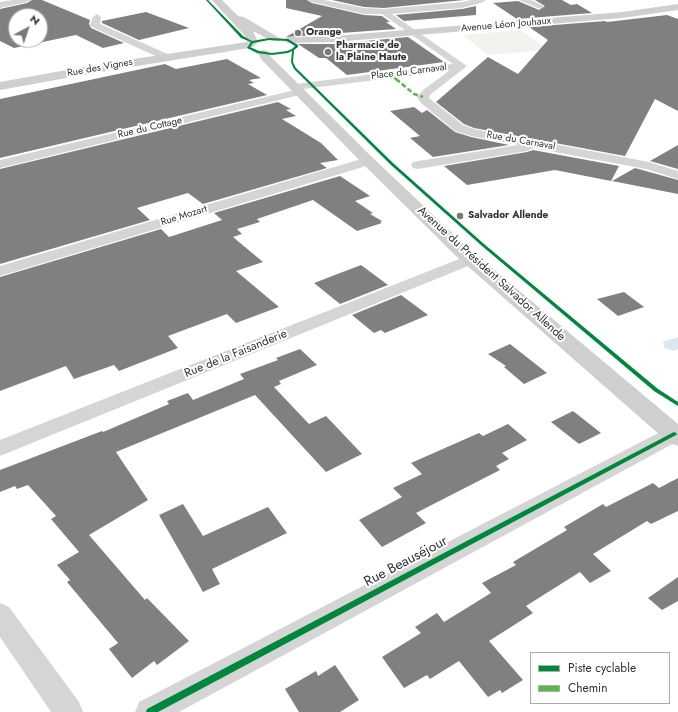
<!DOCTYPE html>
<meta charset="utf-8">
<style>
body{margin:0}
#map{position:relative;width:678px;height:712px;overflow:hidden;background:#fff;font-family:Jost,sans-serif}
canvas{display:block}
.legend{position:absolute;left:530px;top:652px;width:140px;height:52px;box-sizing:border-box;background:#fff;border:1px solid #adadad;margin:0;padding:5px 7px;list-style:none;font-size:12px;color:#313131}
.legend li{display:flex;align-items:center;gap:8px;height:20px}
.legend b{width:20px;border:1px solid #adadad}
.north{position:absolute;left:8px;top:8px;width:40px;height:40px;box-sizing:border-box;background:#fff;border:1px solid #adadad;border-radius:50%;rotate:40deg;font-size:11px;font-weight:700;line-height:16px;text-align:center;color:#313131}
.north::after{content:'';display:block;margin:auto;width:14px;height:18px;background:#797979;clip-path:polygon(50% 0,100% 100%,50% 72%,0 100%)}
</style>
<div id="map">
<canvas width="678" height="712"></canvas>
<ul class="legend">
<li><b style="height:5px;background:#00873e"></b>Piste cyclable</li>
<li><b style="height:5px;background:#58b947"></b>Chemin</li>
</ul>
<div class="north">N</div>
</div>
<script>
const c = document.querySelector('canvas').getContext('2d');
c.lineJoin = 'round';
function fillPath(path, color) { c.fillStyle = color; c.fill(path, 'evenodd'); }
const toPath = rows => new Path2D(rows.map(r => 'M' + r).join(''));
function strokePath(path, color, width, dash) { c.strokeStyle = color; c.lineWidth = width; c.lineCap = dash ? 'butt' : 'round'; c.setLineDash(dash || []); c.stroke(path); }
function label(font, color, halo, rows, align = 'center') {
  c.font = font + ' Jost,sans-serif'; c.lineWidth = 4; c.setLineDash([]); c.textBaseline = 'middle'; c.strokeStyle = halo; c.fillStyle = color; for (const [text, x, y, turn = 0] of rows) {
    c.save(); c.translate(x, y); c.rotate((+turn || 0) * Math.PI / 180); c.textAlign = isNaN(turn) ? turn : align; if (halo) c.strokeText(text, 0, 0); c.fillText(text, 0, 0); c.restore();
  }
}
fillPath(toPath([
 [520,30,549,50,488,55,463,35]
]), '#f1f3ed');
fillPath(toPath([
 [678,337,678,349,674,351,665,348,663,345,665,344,662,342]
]), '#dbe9ef');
fillPath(toPath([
 [32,0,42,0,90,20,89,24,91,28,124,43,103,48,76,35,14,48,0,41,0,9,27,3],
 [16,16,40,16,40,40,16,40],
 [286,0,307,0,312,3,364,15,382,16,390,22,386,22,396,29,286,37,322,16,286,8],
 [332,0,464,0,384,8,364,7],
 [535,0,562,0,571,5,577,4,592,13,517,19,493,3,518,1,539,10,545,6],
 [476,6,476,15,404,21,396,15,462,9],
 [146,12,189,28,139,40,102,23,102,21],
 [667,15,678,19,678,111,655,99,625,156,474,128,464,124,436,102,488,57,518,74,548,40,529,27,605,21,607,22],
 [408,37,444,62,347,75,326,58,319,58,298,44,334,44],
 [227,59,261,78,249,80,254,83,248,84,267,95,0,158,0,99,165,64,176,69],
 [278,102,291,109,286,110,296,116,282,119,321,143,338,160,320,163,327,168,203,204,188,193,137,208,150,220,0,264,0,169],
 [414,107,422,113,427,110,455,132,471,137,509,145,433,157,410,138,420,136,390,111],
 [678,145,678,169,650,161],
 [533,150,619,166,611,181,555,170,467,185,444,166,527,152],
 [635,168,678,180,678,194,612,181],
 [340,176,370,196,355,201,373,213,370,214,382,221,380,222,382,223,357,231,313,200,257,219,260,222,237,229,242,234,233,237,263,262,236,271,279,307,236,323,227,314,168,336,178,348,119,371,114,365,74,379,66,366,0,391,0,277,161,229,169,237,222,220,214,213],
 [361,265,388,285,340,304,314,283],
 [624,292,644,307,618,316,597,299],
 [401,295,428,315,385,333,381,330,374,333,352,315],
 [510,344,547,373,524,384,504,367,506,366,488,354],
 [300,349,317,365,279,381,281,384,274,387,309,424,326,416,362,454,326,472,255,395,116,452,148,500,89,535,145,600,147,598,189,641,157,665,154,661,132,678,109,649,118,643,67,582,70,580,57,565,79,552,51,519,56,516,28,485,17,489,15,486,0,492,0,470,102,431,103,432,169,404,167,401,188,393,193,400,244,379,240,374,278,360,276,358],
 [573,411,601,433,579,444,551,422],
 [508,424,527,440,502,453,509,459,496,466,500,470,416,513,426,523,382,547,359,520,402,497,393,488,422,474,411,463,479,433,483,436],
 [678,478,678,511,651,524,647,521,593,554,611,571,590,583,580,572,526,606,533,613,489,641,523,680,502,693,500,690,488,697,459,661,430,679,427,675,404,688,382,657,421,633,415,627,437,613,444,622,491,593,482,583,516,565,513,562,567,530,564,527,603,504,606,507,653,483,659,488],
 [183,504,203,536,268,507,287,533,212,569,220,584,203,592,159,515],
 [678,577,678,601,662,610,648,598],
 [335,665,359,700,340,712,299,712,285,689,316,671,318,676]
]), '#808080');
fillPath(toPath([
 [13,0,31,0,27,2,0,8,0,2,13,0],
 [308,0,324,0,364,8,384,9,462,2,471,0,485,0,484,2,462,8,392,14,467,66,431,94,429,97,430,99,463,125,474,129,649,162,678,171,678,179,646,169,533,148,527,151,418,169,413,168,411,165,413,162,418,161,518,145,471,136,455,131,421,103,417,97,423,90,449,71,303,89,306,92,304,94,0,168,0,160,295,90,291,87,296,84,453,64,382,14,364,14,312,2,308,0],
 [519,0,531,0,544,6,540,9,519,0],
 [97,14,101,17,100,24,170,55,171,57,170,59,162,59,92,27,90,25,93,17,97,14],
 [368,157,373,158,375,161,373,164,0,276,0,266,368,157],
 [472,254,478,256,480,259,478,262,0,456,0,440,472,254],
 [674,427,678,428,678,441,179,712,135,712,139,702,666,429,674,427],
 [0,603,9,607,79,702,83,712,51,712,0,637,0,603]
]), '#d5d5d5');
fillPath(toPath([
 [212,0,222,0,238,16,244,17,281,39,280,41,272,41,253,31,258,42,253,47,249,48,100,72,0,90,0,82,100,64,247,42,245,36,212,0],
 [678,4,678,10,622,18,334,42,288,43,283,40,288,37,334,36,622,12,678,4],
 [264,50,268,51,271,57,373,158,467,247,678,424,678,446,669,443,455,255,363,164,262,60,258,53,260,51,264,50]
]), '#cfcfcf');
strokePath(toPath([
 [389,74,397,80]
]), '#58b947', 2, [4, 2]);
strokePath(toPath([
 [396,79,414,94,423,97]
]), '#58b947', 2.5, [5, 2.5]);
fillPath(toPath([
 [206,0,208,0,243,36,252,41,269,38,288,39,298,45,298,47,294,50,293,62,296,68,393,163,484,244,658,389,678,402,678,406,654,391,482,246,391,165,294,69,291,62,292,51,288,53,272,55,257,53,247,48,251,42,241,38,206,0],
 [269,40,287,41,295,46,292,49,287,51,272,53,259,51,250,47,253,43,269,40],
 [674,432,676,433,677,434,676,435,158,712,146,712,147,709,674,432]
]), '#00873e');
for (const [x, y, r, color] of [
 [298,33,4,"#797979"],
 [328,52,4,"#797979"],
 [460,216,4,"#797979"]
]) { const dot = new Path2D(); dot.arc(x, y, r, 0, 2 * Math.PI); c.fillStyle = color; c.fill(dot); strokePath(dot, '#fff', 1.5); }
label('10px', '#313131', '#fff', [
 ["Avenue Léon Jouhaux",506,25,-5],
 ["Rue des Vignes",100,68,-10],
 ["Place du Carnaval",409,72,-7],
 ["Rue du Cottage",150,128,-13],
 ["Rue du Carnaval",521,141,10],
 ["Rue Mozart",184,216,-17]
]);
label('bold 10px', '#313131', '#fff', [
 ["Orange",306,33],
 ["Pharmacie de",336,46],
 ["la Plaine Haute",336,58],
 ["Salvador Allende",468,216]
], 'left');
label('12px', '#313131', '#fff', [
 ["Avenue du Président Salvador Allende",491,274,42],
 ["Rue de la Faisanderie",236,354,-22]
]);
label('14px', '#313131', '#fff', [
 ["Rue Beauséjour",406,562,-28]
]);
</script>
